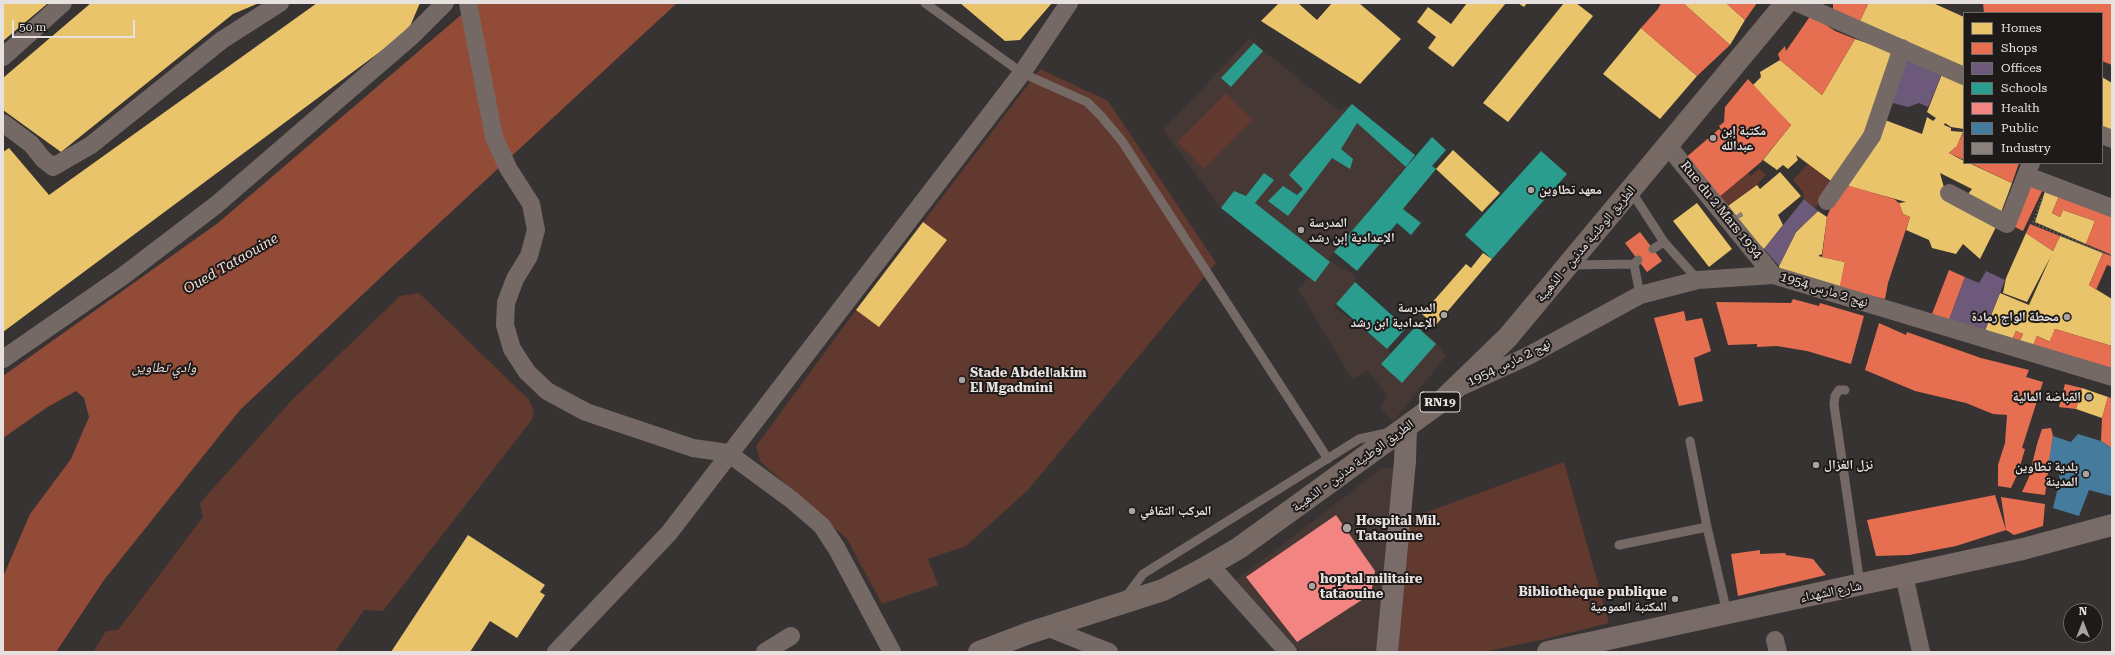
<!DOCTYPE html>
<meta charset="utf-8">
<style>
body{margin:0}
#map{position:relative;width:2115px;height:655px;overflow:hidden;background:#373332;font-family:"Roboto Serif",serif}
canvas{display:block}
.frame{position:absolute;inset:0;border:4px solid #e6e1df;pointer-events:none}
.legend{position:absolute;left:1963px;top:12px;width:140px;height:152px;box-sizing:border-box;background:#1e1a19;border:1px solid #6e6a68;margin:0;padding:5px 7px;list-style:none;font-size:12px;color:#e6e1df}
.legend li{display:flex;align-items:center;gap:8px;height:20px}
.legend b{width:20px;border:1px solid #6e6a68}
.north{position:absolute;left:2063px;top:603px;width:40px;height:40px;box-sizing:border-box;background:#1e1a19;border:1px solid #6e6a68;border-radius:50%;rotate:0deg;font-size:11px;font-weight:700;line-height:16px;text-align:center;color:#e6e1df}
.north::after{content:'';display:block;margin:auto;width:14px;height:18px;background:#a9a4a2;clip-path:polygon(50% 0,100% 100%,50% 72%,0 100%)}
.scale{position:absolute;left:12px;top:20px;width:123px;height:18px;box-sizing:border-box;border:2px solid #e6e1df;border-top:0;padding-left:5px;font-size:12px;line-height:14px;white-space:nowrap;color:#e6e1df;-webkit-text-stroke:3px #1e1a19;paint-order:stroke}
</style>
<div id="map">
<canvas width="2115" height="655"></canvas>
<div class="frame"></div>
<ul class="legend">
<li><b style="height:11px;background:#e9c46a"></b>Homes</li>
<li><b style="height:11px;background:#e76f51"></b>Shops</li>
<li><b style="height:11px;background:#6d597a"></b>Offices</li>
<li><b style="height:11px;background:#2a9d8f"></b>Schools</li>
<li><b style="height:11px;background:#f28482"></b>Health</li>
<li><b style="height:11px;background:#457b9d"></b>Public</li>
<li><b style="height:11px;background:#8a817c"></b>Industry</li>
</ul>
<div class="north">N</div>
<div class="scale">50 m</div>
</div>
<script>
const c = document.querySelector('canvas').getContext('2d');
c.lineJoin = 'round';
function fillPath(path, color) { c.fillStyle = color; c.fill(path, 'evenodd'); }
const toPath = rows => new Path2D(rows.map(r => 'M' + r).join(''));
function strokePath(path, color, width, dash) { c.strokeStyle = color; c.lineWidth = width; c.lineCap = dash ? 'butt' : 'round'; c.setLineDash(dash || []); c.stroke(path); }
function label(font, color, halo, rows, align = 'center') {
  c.font = font + ' "Roboto Serif","Noto Naskh Arabic",serif'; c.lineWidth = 4; c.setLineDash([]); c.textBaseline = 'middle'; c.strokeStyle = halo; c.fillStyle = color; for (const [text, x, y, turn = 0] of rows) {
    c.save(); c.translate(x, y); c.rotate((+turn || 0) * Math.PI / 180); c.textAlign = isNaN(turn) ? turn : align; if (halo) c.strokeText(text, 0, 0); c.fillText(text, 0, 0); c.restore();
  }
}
fillPath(toPath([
 [1249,39,1339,111,1352,104,1415,155,1328,260,1356,276,1355,282,1334,307,1359,325,1391,353,1416,326,1434,340,1446,356,1393,422,1380,408,1387,395,1368,371,1352,379,1298,289,1308,278,1221,208,1163,130],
 [1390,467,1394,469,1377,652,1301,652,1236,580,1382,468]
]), '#463834');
fillPath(toPath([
 [1040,69,1108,101,1216,263,1028,490,966,546,928,559,938,585,882,604,847,539,760,461,756,446,856,310],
 [1226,93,1253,120,1204,169,1177,142],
 [1808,164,1833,183,1815,208,1804,199,1803,192,1793,180],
 [1759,169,1766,174,1757,185,1728,206,1718,198,1747,172,1751,176],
 [419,293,529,400,534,411,531,421,383,611,364,610,335,652,93,652,106,631,118,630,203,517,200,503,291,401,400,296],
 [1564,462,1609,623,1545,639,1483,652,1396,652,1408,519]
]), '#61392e');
fillPath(toPath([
 [475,3,677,3,395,264,240,410,104,580,56,652,3,652,3,577,30,514,71,459,89,417,84,398,76,391,46,408,3,438,3,376,218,223]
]), '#924b36');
fillPath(toPath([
 [3,3,46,3,47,4,3,41],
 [91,3,259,3,233,14,61,152,3,110,3,78],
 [317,3,420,3,408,31,3,332,3,152,9,148,49,195],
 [960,3,1052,3,1020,40,1005,41],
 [1279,3,1298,3,1317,20,1332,3,1359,3,1401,39,1360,84,1261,21],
 [1467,3,1506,3,1453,67,1428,48,1436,37,1417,22,1428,7,1451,24],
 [1518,3,1527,3,1524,7],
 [1564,3,1576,3,1593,16,1508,122,1483,103],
 [1683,3,1726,3,1745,20,1730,45],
 [1865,3,1933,3,1964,17,1964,69,1859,23,1868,4],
 [1641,28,1697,76,1660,119,1603,74],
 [1855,39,1896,53,1871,120,1835,184,1796,155,1798,160,1788,169,1783,165,1777,170,1763,160,1791,125,1752,86,1761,77,1760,72,1780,60,1822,95],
 [1942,74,1964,83,1964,129,1951,127,1945,123,1944,125,1951,128,1951,131,1963,132,1957,146,1949,153,1964,161,1964,163,1969,163,2012,183,1999,218,1964,199,1972,189,1940,173,1946,195,1998,223,1980,259,1963,244,1956,254,1932,248,1929,240,1906,230,1910,217,1903,214,1899,203,1906,202,1848,186,1885,120,1922,134,1927,117,1933,121,1936,118,1927,112],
 [2102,77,2112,83,2112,132,2102,127],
 [1453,150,1500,193,1482,212,1436,169],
 [1780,172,1801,196,1778,215,1783,225,1764,249,1749,235,1737,219,1743,216,1741,212,1736,216,1728,206,1757,185,1760,189],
 [2047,185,2061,191,2052,213,2060,217,2063,210,2095,221,2086,244,2035,222],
 [1697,203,1732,249,1709,267,1673,221],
 [1818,211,1827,217,1822,254,1818,256,1845,262,1840,288,1780,273,1779,266,1796,232],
 [923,222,947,240,879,327,856,310],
 [2026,233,2053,251,2060,236,2103,253,2089,285,2112,299,2112,346,2055,329,2050,342,2037,336,2032,348,2018,344,2023,334,2016,331,2011,342,1984,333,2000,293,2029,305,2051,256,2027,302,2003,293,2006,278],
 [1483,253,1492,259,1435,326,1422,314,1466,264,1471,268],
 [2082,388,2108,397,2102,418,2076,409],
 [468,535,545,585,540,592,545,595,517,638,490,621,470,652,391,652]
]), '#e9c46a');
fillPath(toPath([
 [1661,3,1683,3,1730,45,1697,76,1641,28,1658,9],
 [1726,3,1757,3,1745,20],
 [1833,3,1865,3,1868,4,1859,23,1833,11],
 [1983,3,2112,3,2112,65,2102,61,2102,13,1984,13],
 [1811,15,1835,31,1855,39,1822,95,1780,60,1778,54,1785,46,1786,51],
 [1748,79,1791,125,1761,162,1718,198,1683,160,1719,129,1727,139,1730,150,1727,139,1719,126,1724,122,1725,107],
 [1964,131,1964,160,1949,153,1957,146],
 [1970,163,2019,163,2012,183],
 [2028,179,2045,185,2023,231,2009,224],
 [1850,186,1894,199,1899,203,1903,214,1910,217,1888,283,1885,299,1839,289,1845,262,1822,257,1827,217,1838,189],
 [2061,191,2112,211,2112,255,2086,244,2095,221,2063,210,2060,217,2052,213],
 [2030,224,2060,236,2053,251,2026,233],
 [1640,232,1662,261,1647,272,1625,243],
 [2103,253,2112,256,2112,267,2107,265,2096,290,2089,285],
 [1949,270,1965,277,1949,320,1932,314],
 [1793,299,1819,306,1820,303,1864,316,1851,364,1807,351,1777,346,1757,347,1757,344,1728,345,1716,302,1791,303],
 [1684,311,1686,321,1702,318,1711,351,1694,358,1703,401,1679,406,1654,318],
 [1879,323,1906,335,1907,332,1981,358,2029,370,2026,377,2043,382,2022,448,2025,449,2018,473,2011,488,1998,486,1998,465,2005,443,2007,415,1993,414,1966,403,1915,391,1865,370],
 [2055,329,2112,346,2112,372,2032,348,2037,336,2049,342],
 [2016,331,2023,334,2018,344,2011,342],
 [2065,384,2082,388,2076,409,2059,407],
 [2108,397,2112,398,2112,448,2101,441,2102,418],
 [2051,428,2053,436,2045,495,2022,492,2029,477,2037,444,2042,429],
 [1995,495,2006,530,2001,497,2045,504,2043,526,2014,535,2006,530,1956,546,1909,555,1876,556,1867,520],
 [1760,550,1760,554,1785,553,1786,555,1813,559,1826,575,1738,596,1731,554]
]), '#e76f51');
fillPath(toPath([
 [1904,57,1942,74,1928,107,1919,103,1908,107,1889,102],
 [1804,199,1818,211,1796,232,1779,266,1764,249],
 [1986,271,2005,280,1984,333,1949,320,1965,277,1979,283]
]), '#6d597a');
fillPath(toPath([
 [1254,43,1263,51,1231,87,1221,78],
 [1352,104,1415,155,1406,167,1357,123,1341,149,1353,159,1350,169,1332,158,1288,216,1268,201,1283,186,1297,195,1303,189,1289,175],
 [1432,137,1446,150,1432,166,1436,169,1403,209,1421,223,1411,235,1397,223,1357,271,1334,252],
 [1541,151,1567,174,1492,259,1465,235],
 [1264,173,1274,180,1255,203,1330,262,1315,282,1221,208,1234,191,1246,196],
 [1355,282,1406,328,1387,349,1336,304],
 [1416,326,1436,344,1402,383,1381,364]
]), '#2a9d8f');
fillPath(toPath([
 [1336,515,1375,571,1371,594,1297,642,1246,577]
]), '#f28482');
fillPath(toPath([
 [2078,434,2101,441,2112,448,2111,496,2089,490,2079,516,2053,508,2059,483,2060,466,2049,460,2053,436,2071,442]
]), '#457b9d');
fillPath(toPath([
 [1741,212,1743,216,1737,219,1736,216]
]), '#8a817c');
strokePath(toPath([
 [2042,199,2033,223,2112,256]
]), '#766e6b', 2.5, [1, 3]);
strokePath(toPath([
 [925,3,1022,73,1087,102,1101,116,1122,141,1328,459],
 [1631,191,1664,242,1653,249],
 [1664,242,1698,280],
 [1634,264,1640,295],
 [1570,265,1634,264,1638,260],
 [1845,390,1839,390,1835,396,1834,405,1860,584],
 [1690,441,1707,527,1727,613],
 [1619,545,1707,527],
 [1125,598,1143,574,1359,439,1387,433]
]), '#756966', 9);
strokePath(toPath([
 [468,3,494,137,508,168,531,204,536,230,529,256,515,279,506,303,505,325,512,349,527,372,547,391,586,412,693,448,728,453,792,500,822,526,837,549,892,652],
 [1798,3,1964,76],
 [3,57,63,3],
 [3,123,31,144,43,159,53,167,91,145,222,40,280,3],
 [2102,135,2112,139],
 [1668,146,1773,275],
 [2027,176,2112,208],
 [1949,193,2007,224,2031,163],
 [1827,201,1872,136,1902,48],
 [3,359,123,276,216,205,412,36,445,3],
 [1460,387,1528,356,1640,295,1698,280,1773,275,2112,377],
 [1210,565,1288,652],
 [1904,575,1921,652],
 [1046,627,1109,652],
 [1775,640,1778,652],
 [556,652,669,533,1022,73,1069,3],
 [765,652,791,636]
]), '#756966', 18);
strokePath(toPath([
 [1387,652,1405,461,1406,428],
 [1548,652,2023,549,2112,525]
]), '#786b68', 22);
strokePath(toPath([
 [979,652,1029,633,1163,590,1203,569,1239,548,1443,400,1508,337,1786,3]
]), '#776a65', 22);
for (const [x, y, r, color] of [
 [1713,138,4,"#a9a4a2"],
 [1531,190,4,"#a9a4a2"],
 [1301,230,4,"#a9a4a2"],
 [1444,315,4,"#a9a4a2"],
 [2067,317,4,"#a9a4a2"],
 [962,380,4,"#a9a4a2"],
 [2089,397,4,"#a9a4a2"],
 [1816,465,4,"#a9a4a2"],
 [2086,474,4,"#a9a4a2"],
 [1132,511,4,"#a9a4a2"],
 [1347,528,5,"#a9a4a2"],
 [1312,586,4,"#a9a4a2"],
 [1675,599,4,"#a9a4a2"]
]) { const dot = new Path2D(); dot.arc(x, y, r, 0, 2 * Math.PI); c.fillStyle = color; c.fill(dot); strokePath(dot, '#1e1a19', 1.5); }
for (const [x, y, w] of [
 [1440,402,40]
]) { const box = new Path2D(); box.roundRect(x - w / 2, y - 10, w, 20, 3); c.fillStyle = '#1e1a19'; c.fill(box); strokePath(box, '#e6e1df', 1); }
label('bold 12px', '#e6e1df', null, [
 ["RN19",1440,402]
]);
label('bold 13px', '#e6e1df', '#1e1a19', [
 ["مكتبة إبن",1721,131],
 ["عبدالله",1721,146],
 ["معهد تطاوين",1539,190],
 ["المدرسة",1309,223],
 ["الإعدادية إبن رشد",1309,238],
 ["المدرسة",1436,308,"right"],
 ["الإعدادية ابن رشد",1436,323,"right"],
 ["محطة الواج رمادة",2059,317,"right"],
 ["Stade Abdelاakim",970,373],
 ["El Mgadmini",970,388],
 ["القباضة المالية",2081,397,"right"],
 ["نزل الغزال",1824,465],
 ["بلدية تطاوين",2078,467,"right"],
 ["المدينة",2078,482,"right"],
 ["المركب الثقافي",1140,511],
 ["Hospital Mil.",1356,521],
 ["Tataouine",1356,536],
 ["hoptal militaire",1320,579],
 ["tataouine",1320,594],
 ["Bibliothèque publique",1667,592,"right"],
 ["المكتبة العمومية",1667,607,"right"]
], 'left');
label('13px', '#e6e1df', '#1e1a19', [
 ["Rue du 2 Mars 1934",1721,210,51],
 ["الطريق الوطنية مدنين - الذهيبة",1586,244,-50],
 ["نهج 2 مارس 1954",1824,290,17],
 ["نهج 2 مارس 1954",1509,363,-26],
 ["الطريق الوطنية مدنين - الذهيبة",1353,466,-36],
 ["شارع الشهداء",1831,592,-12]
]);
label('italic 14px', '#f6dfd8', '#1e1a19', [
 ["Oued Tataouine",231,264,-30],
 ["وادي تطاوين",164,368]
]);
</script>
